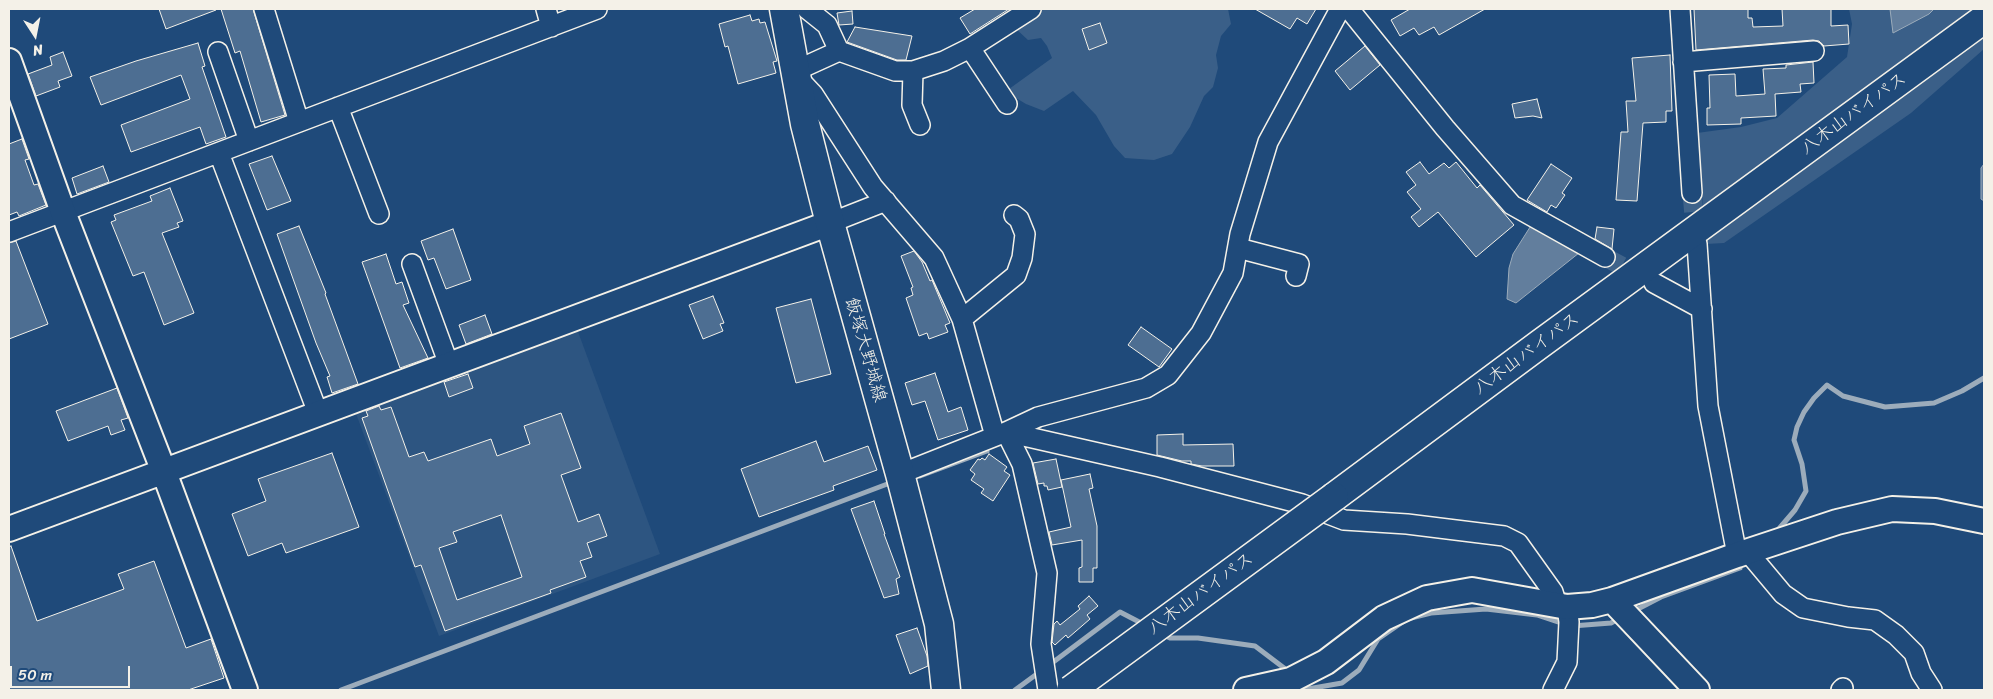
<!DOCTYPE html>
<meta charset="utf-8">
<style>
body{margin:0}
#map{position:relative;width:1993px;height:699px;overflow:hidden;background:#1f4a7a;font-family:Sriracha,sans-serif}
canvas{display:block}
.frame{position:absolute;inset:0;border:10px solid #f4f1e8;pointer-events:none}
.north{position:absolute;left:10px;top:10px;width:50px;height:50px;-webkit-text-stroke:4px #1f4a7a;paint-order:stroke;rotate:169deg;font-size:14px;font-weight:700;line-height:20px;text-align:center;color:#f4f1e8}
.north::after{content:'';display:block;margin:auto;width:18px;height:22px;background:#f4f1e8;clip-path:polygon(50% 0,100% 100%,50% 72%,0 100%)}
.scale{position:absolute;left:10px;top:666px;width:120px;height:22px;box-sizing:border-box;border:2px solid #f4f1e8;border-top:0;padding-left:6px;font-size:15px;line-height:18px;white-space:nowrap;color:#f4f1e8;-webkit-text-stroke:4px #1f4a7a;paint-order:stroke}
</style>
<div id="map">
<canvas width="1993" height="699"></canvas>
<div class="frame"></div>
<div class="north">N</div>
<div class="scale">50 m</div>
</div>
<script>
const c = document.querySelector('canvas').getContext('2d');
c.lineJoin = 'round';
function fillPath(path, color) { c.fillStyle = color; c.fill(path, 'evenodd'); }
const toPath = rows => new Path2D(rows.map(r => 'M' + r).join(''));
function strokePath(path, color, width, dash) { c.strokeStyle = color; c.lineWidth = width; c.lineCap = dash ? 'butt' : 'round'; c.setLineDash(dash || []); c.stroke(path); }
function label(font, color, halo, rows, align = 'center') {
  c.font = font + ' Sriracha,"Klee One",sans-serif'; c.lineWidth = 4; c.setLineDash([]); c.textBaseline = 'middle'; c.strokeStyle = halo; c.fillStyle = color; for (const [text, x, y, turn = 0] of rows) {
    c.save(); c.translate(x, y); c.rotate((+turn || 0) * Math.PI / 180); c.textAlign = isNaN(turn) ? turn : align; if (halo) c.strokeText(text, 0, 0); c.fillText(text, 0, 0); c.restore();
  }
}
fillPath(toPath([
 [577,329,660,554,439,636,355,411]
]), '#2d5581');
fillPath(toPath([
 [1035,9,1228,9,1231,24,1221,36,1216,55,1218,68,1213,87,1204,96,1190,127,1172,154,1154,160,1125,158,1114,146,1096,115,1073,91,1044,111,1026,104,1011,95,1009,89,1052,58,1047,46,1041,38,1028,40,1015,28],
 [1849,9,1984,9,1984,49,1911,113,1724,243,1706,244,1697,133,1741,127,1777,118,1847,57,1852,24]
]), '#3a5f88');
const water = toPath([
 [1890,9,1934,9,1929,14,1893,33,1890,9],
 [1984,164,1984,201,1981,199,1981,168,1984,164],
 [1532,224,1584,249,1516,303,1507,299,1509,268,1513,254,1532,224]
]);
fillPath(water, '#627e9d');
strokePath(water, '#9cacbb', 1);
strokePath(toPath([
 [920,476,987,451],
 [1777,531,1795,510,1806,491,1802,464,1794,440,1797,427,1804,412,1814,398,1827,385,1843,396,1885,407,1934,403,1962,391,1984,378],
 [1632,612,1661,597,1740,568],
 [1572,626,1611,623,1620,618],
 [1162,634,1170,638,1198,638,1255,646,1288,671],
 [1048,666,1120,612,1145,625],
 [341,690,890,483],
 [1015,690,1041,671],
 [1302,690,1342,683,1359,670,1378,639,1407,619,1431,613,1486,609,1537,615,1564,624]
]), '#9cacbb', 5);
const building = toPath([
 [159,9,216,9,216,10,166,29,159,9],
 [221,9,253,9,285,115,261,122,240,51,235,53,221,9],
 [975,9,1009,9,970,34,960,18,975,9],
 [1255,9,1316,9,1307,24,1297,18,1290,29,1255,9],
 [1410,9,1485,9,1439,35,1434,27,1419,35,1414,28,1400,36,1391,20,1410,9],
 [1694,9,1748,9,1748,18,1752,18,1753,27,1783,26,1782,9,1831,9,1831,26,1848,25,1849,44,1824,46,1819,41,1813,40,1696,50,1694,9],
 [852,11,853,24,839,25,837,13,852,11],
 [750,15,752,21,759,19,760,23,765,22,777,61,773,62,776,73,738,84,728,46,725,47,719,24,750,15],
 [1100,23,1107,43,1089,50,1082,29,1100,23],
 [855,27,912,36,906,60,897,60,847,42,855,27],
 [198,43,205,66,202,67,226,137,206,144,200,127,131,152,121,125,190,99,181,75,101,105,90,77,136,61,198,43],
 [1365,46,1380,65,1350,90,1335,71,1365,46],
 [63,52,72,76,58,81,60,87,36,96,28,74,52,65,50,57,63,52],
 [1670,55,1672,111,1666,111,1666,122,1643,123,1637,201,1616,200,1621,132,1628,132,1626,101,1636,101,1632,58,1670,55],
 [1813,62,1814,83,1800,84,1801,92,1775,94,1776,116,1741,118,1741,124,1707,125,1707,108,1710,108,1709,75,1735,74,1736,96,1765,94,1763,69,1786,68,1786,65,1813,62],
 [1537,99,1542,118,1533,116,1515,118,1512,104,1537,99],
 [22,139,29,159,25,160,34,185,38,184,46,205,19,216,17,212,9,215,9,144,22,139],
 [272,156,291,201,267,210,249,164,272,156],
 [1420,162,1429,174,1444,163,1449,168,1456,162,1477,188,1480,185,1514,225,1476,257,1438,212,1419,227,1411,217,1421,209,1407,192,1416,185,1406,172,1420,162],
 [1551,164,1572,178,1562,193,1565,195,1556,208,1551,205,1547,212,1527,200,1551,164],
 [103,166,109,182,77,194,72,178,103,166],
 [170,188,183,221,177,223,179,227,162,233,194,313,164,325,144,272,133,276,111,222,116,220,114,215,152,201,150,196,170,188],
 [299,226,326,293,325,294,358,384,332,393,327,377,330,376,316,343,277,234,299,226],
 [1597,227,1614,229,1612,249,1595,239,1597,227],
 [453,229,471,280,446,289,434,258,428,260,421,241,453,229],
 [16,241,48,324,9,339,9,243,16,241],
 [914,251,922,262,930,281,932,280,950,323,945,325,948,332,929,339,927,333,919,336,906,298,913,295,911,288,913,287,901,256,914,251],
 [386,254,396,284,402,282,409,303,403,305,428,358,400,368,362,262,386,254],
 [713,296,724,323,720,324,723,331,703,339,689,305,713,296],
 [811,299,831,374,796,383,776,308,811,299],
 [485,315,492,334,466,344,459,325,485,315],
 [1141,327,1172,349,1159,367,1128,345,1141,327],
 [935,373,948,412,961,407,968,430,938,440,925,401,912,405,905,383,935,373],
 [468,374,473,388,449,397,444,382,468,374],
 [117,388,128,418,121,420,125,430,111,435,108,426,68,441,56,411,117,388],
 [379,406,381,410,391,407,409,457,424,452,428,461,491,439,497,456,530,444,524,426,561,413,581,468,561,475,578,522,599,514,607,536,587,543,592,557,580,561,586,577,550,590,551,593,445,631,421,565,415,567,362,418,368,416,366,411,379,406],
 [501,515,522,577,457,600,439,548,457,542,453,532,501,515],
 [1183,434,1183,445,1233,444,1234,466,1202,466,1191,464,1191,461,1182,461,1157,455,1157,435,1183,434],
 [816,441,824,462,868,446,877,470,833,486,834,490,759,517,741,469,816,441],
 [332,453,359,527,286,553,282,543,248,556,232,514,266,501,258,479,332,453],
 [989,454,1007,467,1004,471,1010,475,993,501,981,493,984,489,971,480,975,474,970,470,978,459,980,460,982,458,985,460,989,454],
 [1056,459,1062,487,1048,490,1047,486,1044,486,1044,483,1038,484,1033,463,1056,459],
 [1090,474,1093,488,1089,489,1097,526,1097,568,1093,568,1093,582,1079,582,1079,568,1082,567,1082,540,1052,545,1049,532,1071,527,1061,480,1090,474],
 [874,501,885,534,884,534,900,577,896,579,899,594,884,598,851,509,874,501],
 [11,546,37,621,124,589,118,574,154,561,186,648,211,639,224,678,188,690,9,690,9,547,11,546],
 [1089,596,1098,606,1087,615,1090,619,1068,638,1066,635,1055,645,1052,642,1054,624,1057,621,1060,625,1080,609,1078,606,1089,596],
 [917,628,927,656,928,666,910,674,896,635,917,628]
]);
fillPath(building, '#4d6e92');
strokePath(building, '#f4f1e8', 1);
strokePath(toPath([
 [1692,193,1696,239],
 [1605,257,1644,278]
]), '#3f638a', 19, [19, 9]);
const minor = toPath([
 [264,9,299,122],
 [546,9,551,27],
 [807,9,827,25,839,51],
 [1349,9,1445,128,1512,205,1605,257],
 [1680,9,1692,193],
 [970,48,1007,104],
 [218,52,249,141],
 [1683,62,1814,51],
 [795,71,839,51,895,71,913,71,944,61,970,48,1031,9],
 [913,71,912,105,920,125],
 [797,77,813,94,873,187,934,258,962,319,995,436],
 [338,107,379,214],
 [219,153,318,413],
 [830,223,886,201],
 [9,232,597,9],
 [1697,244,1708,406,1737,555],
 [1238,248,1299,264,1296,276],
 [412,264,449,365],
 [1654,283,1702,309],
 [962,319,1016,275,1022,258,1025,234,1019,219,1014,215],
 [1006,432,1160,467,1302,504,1344,520,1407,524,1504,536,1518,543,1553,592,1557,605],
 [1006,432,1022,464,1047,573,1041,644,1048,690],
 [900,474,1006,432,1038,417,1146,388,1168,375,1201,333,1233,273,1240,234,1268,142,1340,9],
 [1747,551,1783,594,1803,608,1848,617,1875,620,1896,635,1914,653,1921,673,1932,690],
 [1553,690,1567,662,1569,622,1567,607],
 [1841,690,1843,688]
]);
const tertiary = toPath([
 [9,61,63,212,164,472,245,690],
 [9,529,830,223],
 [1612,600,1697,690],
 [1246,690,1291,680,1326,662,1384,618,1427,598,1472,590,1567,607,1592,605,1612,600,1737,555,1837,522,1892,509,1935,511,1984,521]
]);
const primary = toPath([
 [784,9,805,124,830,223,900,474,939,624,946,690]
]);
const trunk = toPath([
 [1334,497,1540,344,1984,19]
]);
strokePath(minor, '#f4f1e8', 22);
strokePath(tertiary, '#f4f1e8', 28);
strokePath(primary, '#f4f1e8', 31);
strokePath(trunk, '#f4f1e8', 31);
strokePath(minor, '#1f4a7a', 19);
strokePath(tertiary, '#1f4a7a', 24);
strokePath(primary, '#1f4a7a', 28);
strokePath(trunk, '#1f4a7a', 28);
const trunkBridge = toPath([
 [1071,690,1334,497]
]);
strokePath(trunkBridge, '#f4f1e8', 31, []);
strokePath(trunkBridge, '#1f4a7a', 28);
label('18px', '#f4f1e8', '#1f4a7a', [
 ["八木山バイパス",1854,114,-36],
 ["飯塚大野城線",865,350,74],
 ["八木山バイパス",1527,354,-36],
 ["八木山バイパス",1201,594,-36]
]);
</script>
